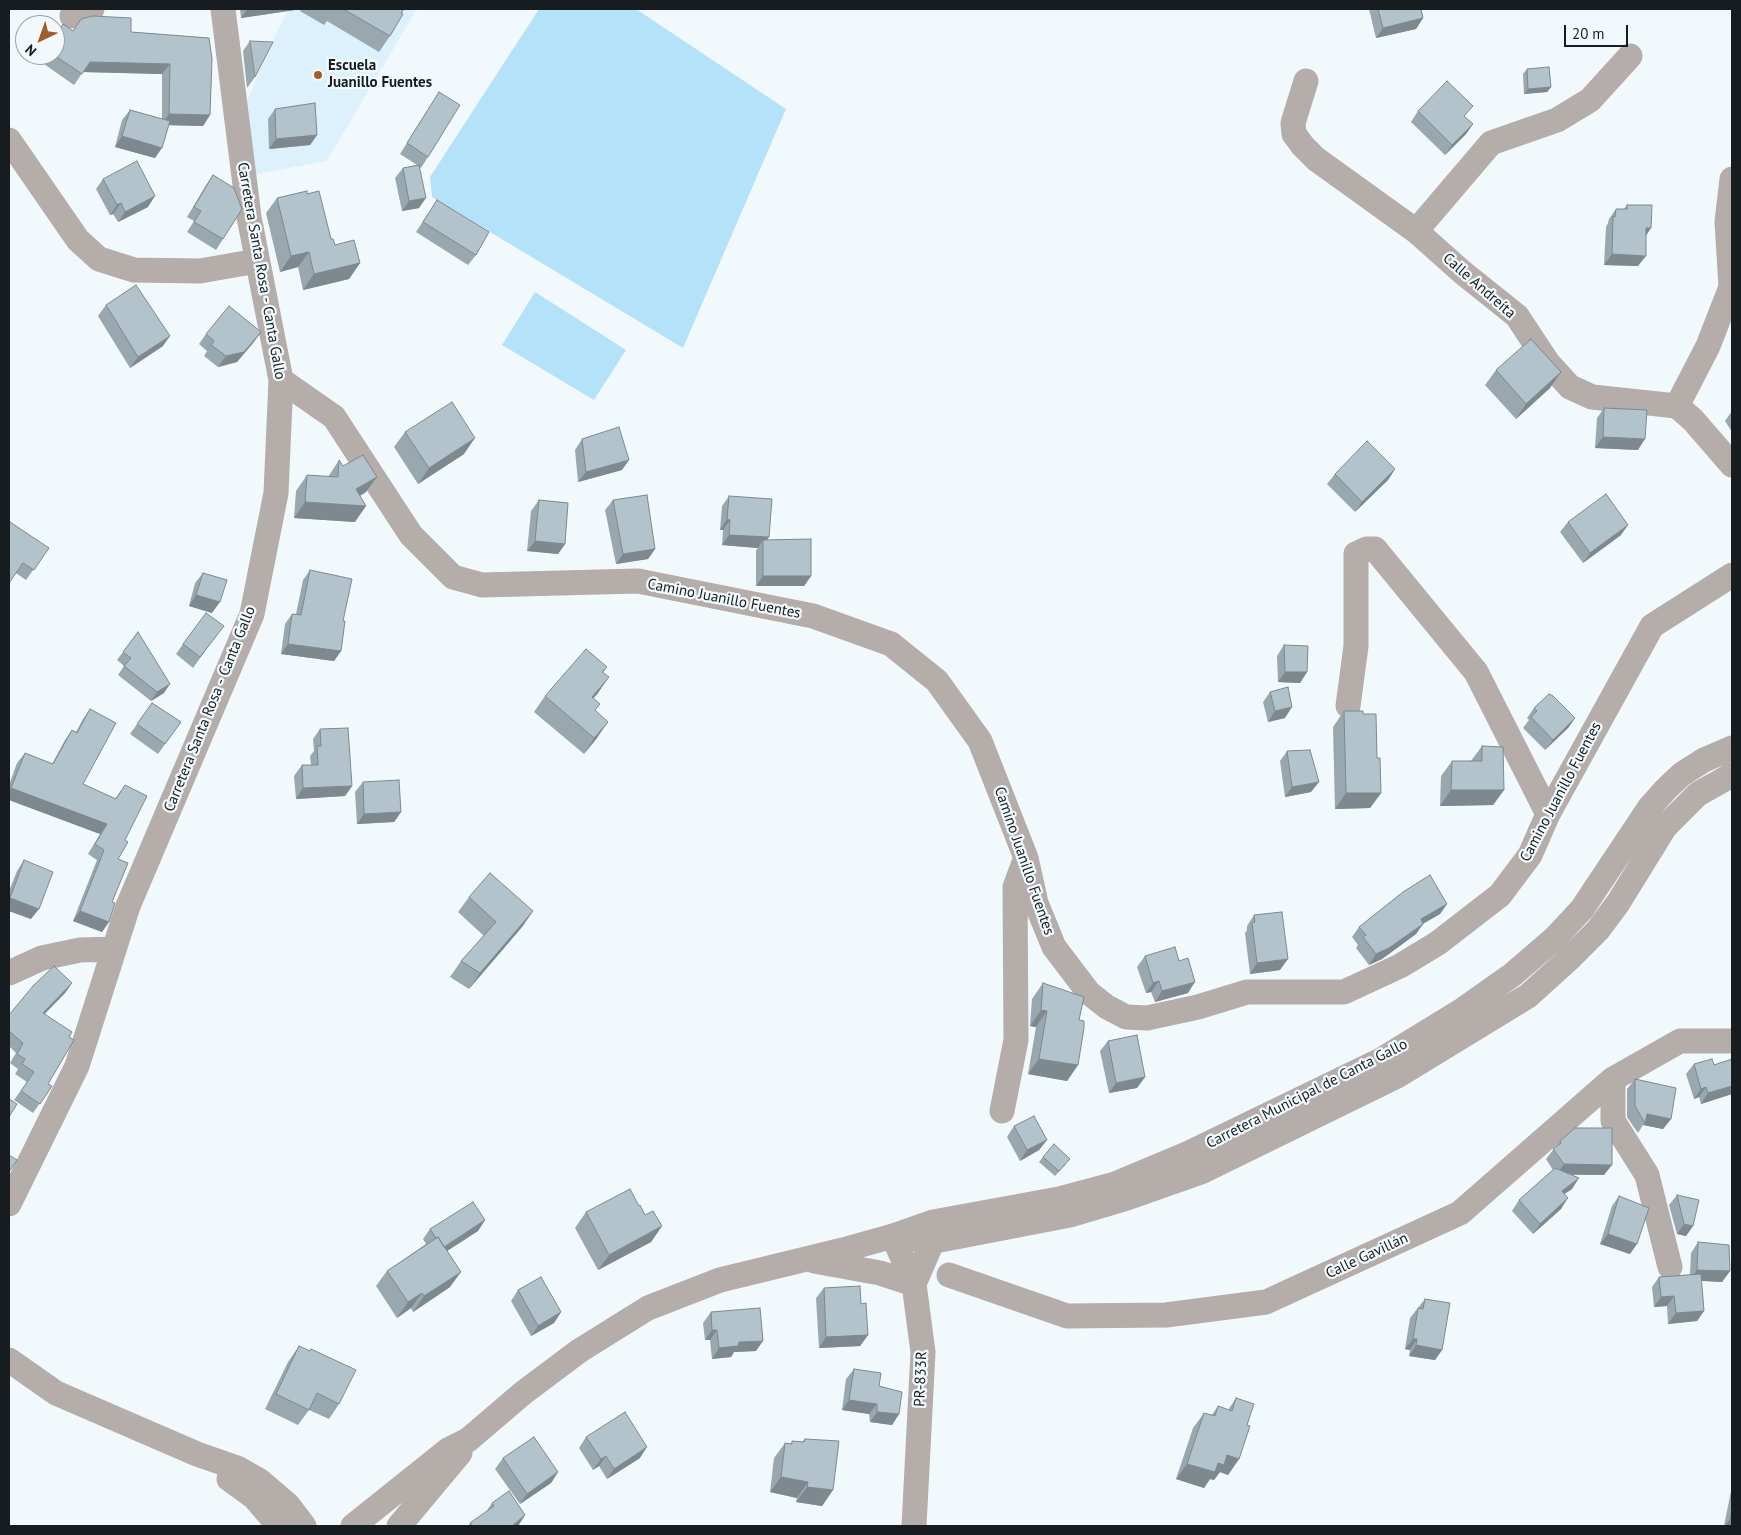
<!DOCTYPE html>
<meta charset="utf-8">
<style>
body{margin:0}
#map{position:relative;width:1741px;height:1535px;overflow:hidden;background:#f2f9fd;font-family:"PT Sans",sans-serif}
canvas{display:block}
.frame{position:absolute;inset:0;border:10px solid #161c20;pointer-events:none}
.north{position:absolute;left:15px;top:15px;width:50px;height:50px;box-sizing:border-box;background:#f2f9fd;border:1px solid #9aa1a5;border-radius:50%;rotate:222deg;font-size:14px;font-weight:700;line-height:20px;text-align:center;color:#161c20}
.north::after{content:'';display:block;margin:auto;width:18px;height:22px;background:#9f5e2a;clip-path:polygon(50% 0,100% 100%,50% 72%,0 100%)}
.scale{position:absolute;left:1564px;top:25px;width:64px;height:22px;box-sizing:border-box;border:2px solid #161c20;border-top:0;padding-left:6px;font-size:15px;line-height:18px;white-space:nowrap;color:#161c20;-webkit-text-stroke:4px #f2f9fd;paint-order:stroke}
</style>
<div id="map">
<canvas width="1741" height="1535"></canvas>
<div class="frame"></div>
<div class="north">N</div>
<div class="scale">20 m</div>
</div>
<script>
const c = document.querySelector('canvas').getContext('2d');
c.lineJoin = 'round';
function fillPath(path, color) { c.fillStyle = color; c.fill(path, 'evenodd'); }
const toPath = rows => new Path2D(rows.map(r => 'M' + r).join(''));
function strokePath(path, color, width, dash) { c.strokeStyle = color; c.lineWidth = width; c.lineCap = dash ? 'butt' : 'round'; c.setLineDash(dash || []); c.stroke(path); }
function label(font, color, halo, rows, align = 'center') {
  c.font = font + ' "PT Sans",sans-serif'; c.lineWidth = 4.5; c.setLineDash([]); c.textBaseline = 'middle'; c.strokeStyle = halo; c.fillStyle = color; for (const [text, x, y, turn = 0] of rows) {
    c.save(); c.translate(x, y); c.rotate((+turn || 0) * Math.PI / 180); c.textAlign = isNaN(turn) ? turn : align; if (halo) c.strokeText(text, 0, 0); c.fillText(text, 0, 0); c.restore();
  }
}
fillPath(toPath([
 [289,9,417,9,327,161,256,174,245,106,271,44]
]), '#dcf1fc');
fillPath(toPath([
 [539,9,636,9,786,109,683,348,432,197,430,177],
 [535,292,626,350,594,400,502,345]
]), '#b4e2f9');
strokePath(toPath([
 [72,16,92,9],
 [1306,81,1293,123,1294,134,1303,146,1316,159,1416,231,1462,272,1517,316,1548,363,1570,387,1592,397,1677,406,1693,420,1732,465],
 [9,140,78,240,99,259,134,270,200,271,257,261],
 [1416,231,1491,143,1557,120,1590,100,1630,56],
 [281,380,334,417,411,535,453,577,482,585,638,581,813,616,891,644,937,681,980,741,1026,858,1036,903,1054,947,1089,993,1107,1007,1126,1017,1147,1018,1198,1007,1247,992,1344,992,1400,966,1438,943,1500,895,1530,855,1548,814,1652,626,1732,575],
 [1677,406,1708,346,1731,287,1727,222,1732,179],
 [1348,706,1356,646,1356,554,1367,549,1375,549,1476,672,1548,814],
 [9,973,42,958,80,950,114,949],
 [1613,1079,1613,1121,1647,1175,1670,1267],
 [1002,1111,1016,1040,1015,887,1025,860],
 [9,1204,77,1066,128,906,252,614,276,493,281,380,249,217,223,9],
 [893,1236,914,1284,923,1352,914,1526],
 [898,1236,935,1241,1070,1215,1127,1198,1201,1172,1397,1076,1528,996,1570,958,1598,930,1618,903,1665,827,1698,794,1732,775],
 [814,1261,880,1273,914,1284,930,1247,935,1241],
 [949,1275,1067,1316,1166,1315,1266,1302,1460,1213,1613,1079,1680,1041,1732,1041],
 [9,1360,56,1393,197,1454,237,1468,260,1481,288,1505,304,1526],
 [229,1479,255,1498,279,1526],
 [353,1526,448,1450,468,1440,523,1393,579,1351,648,1308,720,1280,843,1250,893,1236,933,1222,1059,1199,1115,1184,1189,1153,1381,1060,1461,1011,1512,975,1555,938,1582,909,1650,807,1666,789,1682,774,1704,760,1732,748],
 [399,1526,460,1453]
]), '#b4ada9', 25);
fillPath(toPath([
 [240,9,296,9,295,10,241,18],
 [302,9,404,9,390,36,379,52,327,21,324,25,300,11],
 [1369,9,1421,9,1423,18,1416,29,1376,38],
 [73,31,131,32,209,38,210,115,203,126,169,125,155,158,115,147,122,120,130,110,162,119,162,74,83,72,74,85,34,57,36,55,55,55,58,32],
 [250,41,255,77,247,88,243,51],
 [1527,69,1551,87,1547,92,1524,94,1523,74],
 [439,92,428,157,421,168,420,167,419,208,402,211,395,178,403,168,417,165,400,154],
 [275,109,317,135,310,145,269,149,268,119],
 [1418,111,1465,117,1473,124,1466,134,1445,155,1411,122],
 [213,175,223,239,216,250,187,232,194,221,187,217,206,185],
 [103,179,148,207,118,222,113,214,110,215,96,189],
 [307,194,335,245,360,263,349,279,303,290,298,267,280,272,266,213,277,198],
 [437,200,476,255,468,265,416,232],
 [1627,205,1646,236,1638,266,1604,265,1606,227,1608,223,1609,219,1616,209,1624,209],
 [106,305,163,346,130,368,98,316],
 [261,332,253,343,237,362,218,367,204,356,207,351,199,344,206,334],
 [1496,370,1550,388,1516,419,1485,385],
 [1604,408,1638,450,1595,448,1597,418],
 [1732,411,1732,432,1725,421],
 [405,432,464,454,418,484,394,447],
 [582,439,622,470,578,482,575,450],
 [339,460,343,466,366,492,360,496,355,522,294,518,296,491,307,475,328,477],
 [1395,469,1388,480,1355,512,1327,484,1335,474],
 [729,496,767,540,811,576,804,586,756,586,756,550,758,548,722,545,723,530,720,530,722,506],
 [539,500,565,544,558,554,527,551,531,511],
 [613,500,655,549,648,559,616,564,605,510],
 [1568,522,1621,535,1583,563,1560,532],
 [9,524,49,548,26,580,16,573],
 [310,570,343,621,341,651,334,661,281,654,285,624,292,614,296,614,303,580],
 [203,573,212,613,189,606,195,583],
 [138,632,164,693,151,701,118,675,124,666,117,660],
 [216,636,193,668,176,654,183,644],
 [1284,645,1307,672,1300,683,1278,682,1277,656],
 [607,667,603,673,598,693,593,698,597,738,584,754,534,712,545,696],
 [1270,692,1285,718,1268,722,1263,702],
 [152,703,181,722,158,754,130,734],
 [1534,708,1575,718,1568,728,1545,750,1523,728,1529,720,1527,718],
 [90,709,83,784,115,799,125,785,125,840,118,859,109,922,102,932,73,921,97,860,88,854,100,834,9,800,9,785,17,763,25,753,52,764,65,740,72,730,76,732,83,719],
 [1344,711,1377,758,1381,793,1370,808,1335,809,1333,727],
 [320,729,352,786,345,796,296,799,294,776,302,765,311,765,310,756,314,751,313,739],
 [1482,746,1504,790,1493,805,1440,806,1441,776,1452,761,1471,761],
 [1287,751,1311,792,1285,797,1280,761],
 [363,782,401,812,394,822,357,824,355,792],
 [24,860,31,919,9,911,9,891,17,871],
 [469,897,533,911,522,927,469,989,450,977,461,961,484,936,458,912],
 [1447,904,1440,914,1423,924,1416,934,1382,959,1369,965,1356,948,1358,945,1352,937,1359,927],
 [1254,915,1280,970,1250,974,1245,933,1247,930,1247,926],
 [1145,956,1188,993,1155,1002,1151,992,1146,993,1137,967],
 [72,983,65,993,44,1014,69,1037,48,1084,52,1086,33,1113,14,1100,27,1082,15,1074,18,1069,10,1063,16,1053,9,1046,9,1015],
 [1043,983,1079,1020,1078,1065,1067,1081,1028,1074,1036,1027,1030,1026,1032,999],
 [1108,1041,1145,1077,1137,1088,1109,1093,1100,1051],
 [1732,1059,1732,1094,1701,1104,1699,1097,1694,1099,1686,1074,1694,1064,1714,1065],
 [1635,1079,1671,1119,1663,1129,1643,1125,1638,1133,1627,1117,1627,1089],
 [1014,1126,1047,1140,1039,1150,1020,1161,1007,1137],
 [1560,1141,1604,1175,1570,1175,1572,1189,1564,1194,1561,1209,1533,1234,1512,1211,1519,1200,1553,1170,1546,1159],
 [1043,1157,1066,1164,1055,1176,1039,1162],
 [1677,1195,1693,1226,1686,1236,1677,1234,1669,1205],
 [1619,1196,1630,1254,1600,1244,1612,1206],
 [639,1206,645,1215,662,1226,651,1242,598,1270,575,1228,586,1212],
 [485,1220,478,1231,447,1251,450,1287,413,1312,411,1308,397,1318,376,1286,387,1271,426,1244,423,1239,430,1229],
 [1698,1242,1730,1271,1722,1282,1701,1281,1704,1311,1697,1321,1668,1324,1667,1306,1654,1307,1652,1287,1659,1277,1690,1275,1691,1253],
 [824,1288,861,1304,868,1335,860,1346,819,1348,816,1298],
 [518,1290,561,1312,554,1323,531,1336,511,1301],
 [1425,1299,1442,1350,1435,1360,1409,1356,1410,1350,1405,1349,1410,1318],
 [711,1312,756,1351,734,1352,731,1357,712,1359,710,1340,705,1340,703,1323],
 [299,1346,309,1351,311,1349,339,1404,329,1419,309,1410,298,1425,265,1409,288,1362],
 [854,1369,879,1386,899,1414,892,1425,870,1422,869,1414,842,1410,846,1379],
 [1236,1398,1247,1425,1239,1459,1228,1475,1220,1472,1214,1480,1210,1479,1204,1488,1176,1479,1193,1428,1204,1413,1212,1415,1218,1406,1228,1410],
 [586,1437,640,1458,607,1479,599,1466,593,1470,579,1448],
 [805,1439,833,1490,822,1506,796,1502,797,1498,770,1492,774,1458,785,1443,791,1444,792,1441,802,1442],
 [503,1458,558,1472,551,1483,520,1504,495,1469],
 [1732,1488,1732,1526,1724,1526,1731,1491],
 [492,1503,525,1515,518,1526,468,1526,470,1523,486,1512]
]), '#99a8af');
fillPath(toPath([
 [247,9,296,9,295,10,241,18],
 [1423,18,1416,29,1376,38,1383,28],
 [90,62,170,64,162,74,83,72],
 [1551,87,1547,92,1524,94,1528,89],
 [169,114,210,115,203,126,162,125],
 [1473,124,1466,134,1445,155,1452,145],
 [317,135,310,145,269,149,276,139],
 [122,136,162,148,155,158,115,147],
 [155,196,148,207,118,222,125,212],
 [426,198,419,208,402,211,409,201],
 [121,203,113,214,110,215,117,205],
 [1646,228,1651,228,1644,239],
 [309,252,298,267,280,272,291,256],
 [1612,254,1646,256,1638,266,1604,265],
 [360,263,349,279,303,290,314,274],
 [261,332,253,343,237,362,218,367,226,356],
 [170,336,163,346,130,368,138,357],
 [1561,372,1550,388,1516,419,1526,404],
 [1603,437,1645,439,1638,450,1595,448],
 [475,438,464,454,418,484,429,468],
 [629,460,622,470,578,482,586,472],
 [1395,469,1388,480,1355,512,1362,502],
 [377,477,366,492,345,504,356,489],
 [305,502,366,506,355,522,294,518],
 [727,519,730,520,723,530,720,530],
 [1628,525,1621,535,1583,563,1590,553],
 [729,535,769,537,763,546,763,540,758,548,722,545],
 [535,541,565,544,558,554,527,551],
 [655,549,648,559,616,564,623,554],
 [763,576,811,576,804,586,756,586],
 [196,595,220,602,212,613,189,606],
 [288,644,341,651,334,661,281,654],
 [1285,672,1307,672,1300,683,1278,682],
 [609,677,598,693,581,713,592,697],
 [170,684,164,693,151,701,157,692],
 [1292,707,1285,718,1268,722,1275,711],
 [1575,718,1568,728,1545,750,1553,740],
 [608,722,597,738,584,754,594,738],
 [1319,782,1311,792,1285,797,1292,787],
 [352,786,345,796,296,799,303,788],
 [11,788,107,824,100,834,9,800,9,791],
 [1451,790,1504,790,1493,805,1440,806],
 [1346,793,1381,793,1370,808,1335,809],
 [401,812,394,822,357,824,364,814],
 [10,898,39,909,31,919,9,911,9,899],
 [1447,904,1440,914,1413,929,1421,919],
 [80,911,109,922,102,932,73,921],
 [533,911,522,927,469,989,480,973],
 [1423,924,1416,934,1382,959,1369,965,1376,954],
 [1288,959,1280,970,1250,974,1257,963],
 [1159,981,1151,992,1146,993,1153,983],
 [1195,982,1188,993,1155,1002,1162,991],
 [72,983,65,993,36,1023,43,1013],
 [1041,1010,1047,1011,1036,1027,1030,1026],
 [1039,1059,1078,1065,1067,1081,1028,1074],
 [1145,1077,1137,1088,1109,1093,1116,1083],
 [1732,1086,1732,1094,1701,1104,1708,1093],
 [1706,1087,1699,1097,1694,1099,1701,1089],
 [1647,1114,1671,1119,1663,1129,1643,1125,1645,1123],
 [1047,1140,1039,1150,1020,1161,1027,1150],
 [1564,1164,1612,1165,1604,1175,1557,1174],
 [1579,1178,1572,1189,1554,1201,1562,1191],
 [1568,1198,1561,1209,1533,1234,1540,1224],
 [485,1220,478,1231,436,1258,443,1248],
 [1684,1224,1693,1226,1686,1236,1677,1234],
 [662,1226,651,1242,598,1270,609,1255],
 [1608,1234,1637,1244,1630,1254,1600,1244],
 [1697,1270,1730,1271,1722,1282,1690,1280],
 [461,1272,450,1287,413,1312,424,1296],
 [422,1293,411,1308,397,1318,408,1302],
 [1674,1296,1667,1306,1654,1307,1661,1297],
 [1704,1311,1697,1321,1668,1324,1676,1313],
 [561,1312,554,1323,531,1336,538,1326],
 [712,1330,717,1330,710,1340,705,1340],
 [868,1335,860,1346,819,1348,826,1337],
 [1413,1339,1417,1339,1410,1350,1405,1349],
 [763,1341,756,1351,734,1352,731,1357,712,1359,719,1348,739,1342],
 [1416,1345,1442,1350,1435,1360,1409,1356],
 [849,1400,877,1404,869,1414,842,1410],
 [877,1412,899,1414,892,1425,870,1422],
 [647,1447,640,1458,607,1479,614,1469],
 [1227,1455,1239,1459,1228,1475,1220,1472,1214,1480,1210,1479,1204,1488,1176,1479,1187,1464,1218,1463],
 [606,1456,599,1466,593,1470,601,1459],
 [558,1472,551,1483,520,1504,527,1494],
 [781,1477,808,1482,797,1498,770,1492],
 [807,1487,833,1490,822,1506,796,1502],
 [525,1515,518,1526,512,1526],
 [1730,1519,1732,1519,1732,1526,1725,1526]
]), '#7d888f');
const building = toPath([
 [343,9,404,9,401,13,403,14,390,36,343,9],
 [1378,9,1421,9,1423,18,1383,28,1378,9],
 [93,16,131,18,131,32,209,38,212,59,210,115,169,114,170,64,90,62,82,74,54,55,55,55,55,30,58,32,63,24,73,31,81,19,93,16],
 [250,41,273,42,255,77,250,41],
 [1549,67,1551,87,1528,89,1527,69,1549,67],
 [1447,81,1473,106,1464,116,1473,124,1452,145,1418,111,1447,81],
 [439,92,460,105,428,157,407,143,439,92],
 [315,103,317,135,276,139,275,109,315,103],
 [130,110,170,121,162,148,122,136,130,110],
 [137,161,155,196,125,212,121,203,117,205,103,179,137,161],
 [419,165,426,198,409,201,403,168,419,165],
 [213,175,234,188,242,209,223,239,194,222,201,211,194,207,213,175],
 [307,191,307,194,319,191,331,239,333,239,335,245,354,240,360,263,314,274,309,252,291,256,277,198,307,191],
 [437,200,489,232,476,255,423,222,437,200],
 [1627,205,1652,205,1651,228,1646,228,1646,256,1612,254,1613,216,1615,217,1616,209,1627,209,1627,205],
 [136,285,170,336,138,357,106,305,136,285],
 [229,306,261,332,244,352,226,356,211,345,214,341,206,334,229,306],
 [1531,339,1561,372,1526,404,1496,370,1531,339],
 [452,402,475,438,429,468,405,432,452,402],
 [1604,408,1647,410,1645,439,1603,437,1604,408],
 [619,427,629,460,586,472,582,439,619,427],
 [1367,441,1395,469,1362,502,1335,474,1367,441],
 [363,455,377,477,356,489,366,506,305,502,307,475,338,477,339,460,343,466,363,455],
 [1606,494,1628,525,1590,553,1568,522,1606,494],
 [647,495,655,549,623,554,613,500,647,495],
 [729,496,772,499,769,537,729,535,730,520,727,519,729,496],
 [539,500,568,503,565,544,535,541,539,500],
 [10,522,49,548,34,570,23,563,9,583,9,524,10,522],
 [811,539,811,576,763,576,763,540,811,539],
 [310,570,352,579,343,621,345,621,341,651,288,644,292,614,301,615,310,570],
 [203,573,227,580,220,602,196,595,203,573],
 [206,613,224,626,200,657,183,644,206,613],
 [138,632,170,684,157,692,124,666,131,658,123,652,138,632],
 [1284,645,1308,646,1307,672,1285,672,1284,645],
 [586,649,607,667,602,672,609,677,592,697,600,704,595,710,608,722,594,738,545,696,586,649],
 [1288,687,1292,707,1275,711,1270,692,1288,687],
 [1549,694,1553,696,1575,718,1553,740,1531,717,1537,711,1534,708,1549,694],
 [152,703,181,722,165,744,137,724,152,703],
 [90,709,116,723,83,784,116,799,125,785,147,796,125,840,128,842,118,859,128,863,112,902,115,903,109,922,80,911,104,850,95,844,107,824,11,788,25,753,53,764,72,730,77,733,90,709],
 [1344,711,1363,711,1363,714,1376,714,1377,758,1380,758,1381,793,1346,793,1344,711],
 [348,728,352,786,303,788,302,765,318,765,317,746,321,746,320,729,348,728],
 [1482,746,1503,747,1504,790,1451,790,1452,761,1482,761,1482,746],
 [1310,750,1319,782,1292,787,1287,751,1310,750],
 [399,780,401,812,364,814,363,782,399,780],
 [24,860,53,872,39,909,10,898,24,860],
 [490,873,533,911,480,973,461,961,496,922,469,897,490,873],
 [1430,875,1447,904,1421,919,1423,924,1389,948,1376,954,1363,937,1366,935,1359,927,1403,892,1430,875],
 [1282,912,1288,959,1257,963,1252,923,1255,922,1254,915,1282,912],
 [1175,947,1179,961,1188,958,1195,982,1162,991,1159,981,1153,983,1145,956,1175,947],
 [54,966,72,983,43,1013,72,1032,69,1037,74,1040,48,1084,52,1086,40,1104,21,1091,34,1072,22,1064,25,1059,17,1054,23,1043,9,1031,9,1015,33,986,54,966],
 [1043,983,1084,997,1079,1020,1084,1021,1084,1028,1078,1065,1039,1059,1047,1011,1041,1010,1043,983],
 [1137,1035,1145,1077,1116,1083,1108,1041,1137,1035],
 [1712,1059,1714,1065,1732,1059,1732,1086,1708,1093,1706,1087,1701,1089,1694,1064,1712,1059],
 [1635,1079,1676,1088,1671,1119,1647,1114,1645,1123,1635,1106,1635,1079],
 [9,1099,17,1104,9,1117,9,1099],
 [1034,1116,1047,1140,1027,1150,1014,1126,1034,1116],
 [1575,1128,1612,1128,1612,1165,1564,1164,1553,1149,1561,1143,1560,1141,1575,1128],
 [1054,1144,1070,1159,1059,1171,1043,1157,1054,1144],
 [9,1155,17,1160,9,1172,9,1155],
 [1555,1168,1579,1178,1562,1191,1568,1198,1540,1224,1519,1200,1555,1168],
 [630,1189,639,1206,640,1205,645,1215,653,1211,662,1226,609,1255,586,1212,630,1189],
 [1677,1195,1699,1200,1693,1226,1684,1224,1677,1195],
 [1619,1196,1649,1208,1637,1244,1608,1234,1619,1196],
 [473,1202,485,1220,444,1247,438,1237,436,1238,430,1229,473,1202],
 [438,1237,461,1272,424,1296,422,1293,408,1302,387,1271,438,1237],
 [1698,1242,1729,1245,1730,1271,1697,1270,1698,1242],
 [1701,1274,1704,1311,1676,1313,1674,1296,1661,1297,1659,1277,1701,1274],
 [541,1277,561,1312,538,1326,518,1290,541,1277],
 [860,1286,861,1304,866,1303,868,1335,826,1337,824,1288,860,1286],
 [1425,1299,1450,1303,1442,1350,1416,1345,1417,1339,1413,1339,1418,1308,1423,1309,1425,1299],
 [760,1308,763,1341,739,1342,738,1346,719,1348,717,1330,712,1330,711,1312,760,1308],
 [299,1346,310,1351,311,1349,356,1370,339,1404,317,1393,309,1410,276,1394,299,1346],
 [854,1369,881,1373,879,1386,902,1392,899,1414,877,1412,877,1404,849,1400,854,1369],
 [1236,1398,1254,1404,1247,1425,1250,1426,1239,1459,1227,1455,1224,1465,1218,1463,1215,1472,1187,1464,1204,1413,1215,1416,1218,1406,1232,1411,1236,1398],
 [625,1412,647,1447,614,1469,606,1456,601,1459,586,1437,625,1412],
 [534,1437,558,1472,527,1494,503,1458,534,1437],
 [805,1439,839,1441,833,1490,807,1487,808,1482,781,1477,785,1443,792,1444,792,1441,804,1442,805,1439],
 [509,1491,525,1515,512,1526,473,1526,470,1523,494,1506,492,1503,509,1491],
 [1732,1510,1732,1519,1730,1519,1732,1510]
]);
fillPath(building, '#b2c3cc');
strokePath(building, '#7d888f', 1);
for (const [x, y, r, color] of [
 [318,75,5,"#9f5e2a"]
]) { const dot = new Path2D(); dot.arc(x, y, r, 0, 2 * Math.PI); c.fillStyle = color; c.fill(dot); strokePath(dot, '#f2f9fd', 2); }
label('bold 15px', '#161c20', '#f2f9fd', [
 ["Escuela",328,66],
 ["Juanillo Fuentes",328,83]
], 'left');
label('15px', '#161c20', '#f2f9fd', [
 ["Carretera Santa Rosa - Canta Gallo",261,271,80],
 ["Calle Andreíta",1479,286,41],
 ["Camino Juanillo Fuentes",724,599,11],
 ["Carretera Santa Rosa - Canta Gallo",210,709,-68],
 ["Camino Juanillo Fuentes",1561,792,-62],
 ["Camino Juanillo Fuentes",1024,861,71],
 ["Carretera Municipal de Canta Gallo",1307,1094,-27],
 ["Calle Gavillán",1367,1256,-25],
 ["PR-833R",921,1379,-88]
]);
</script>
